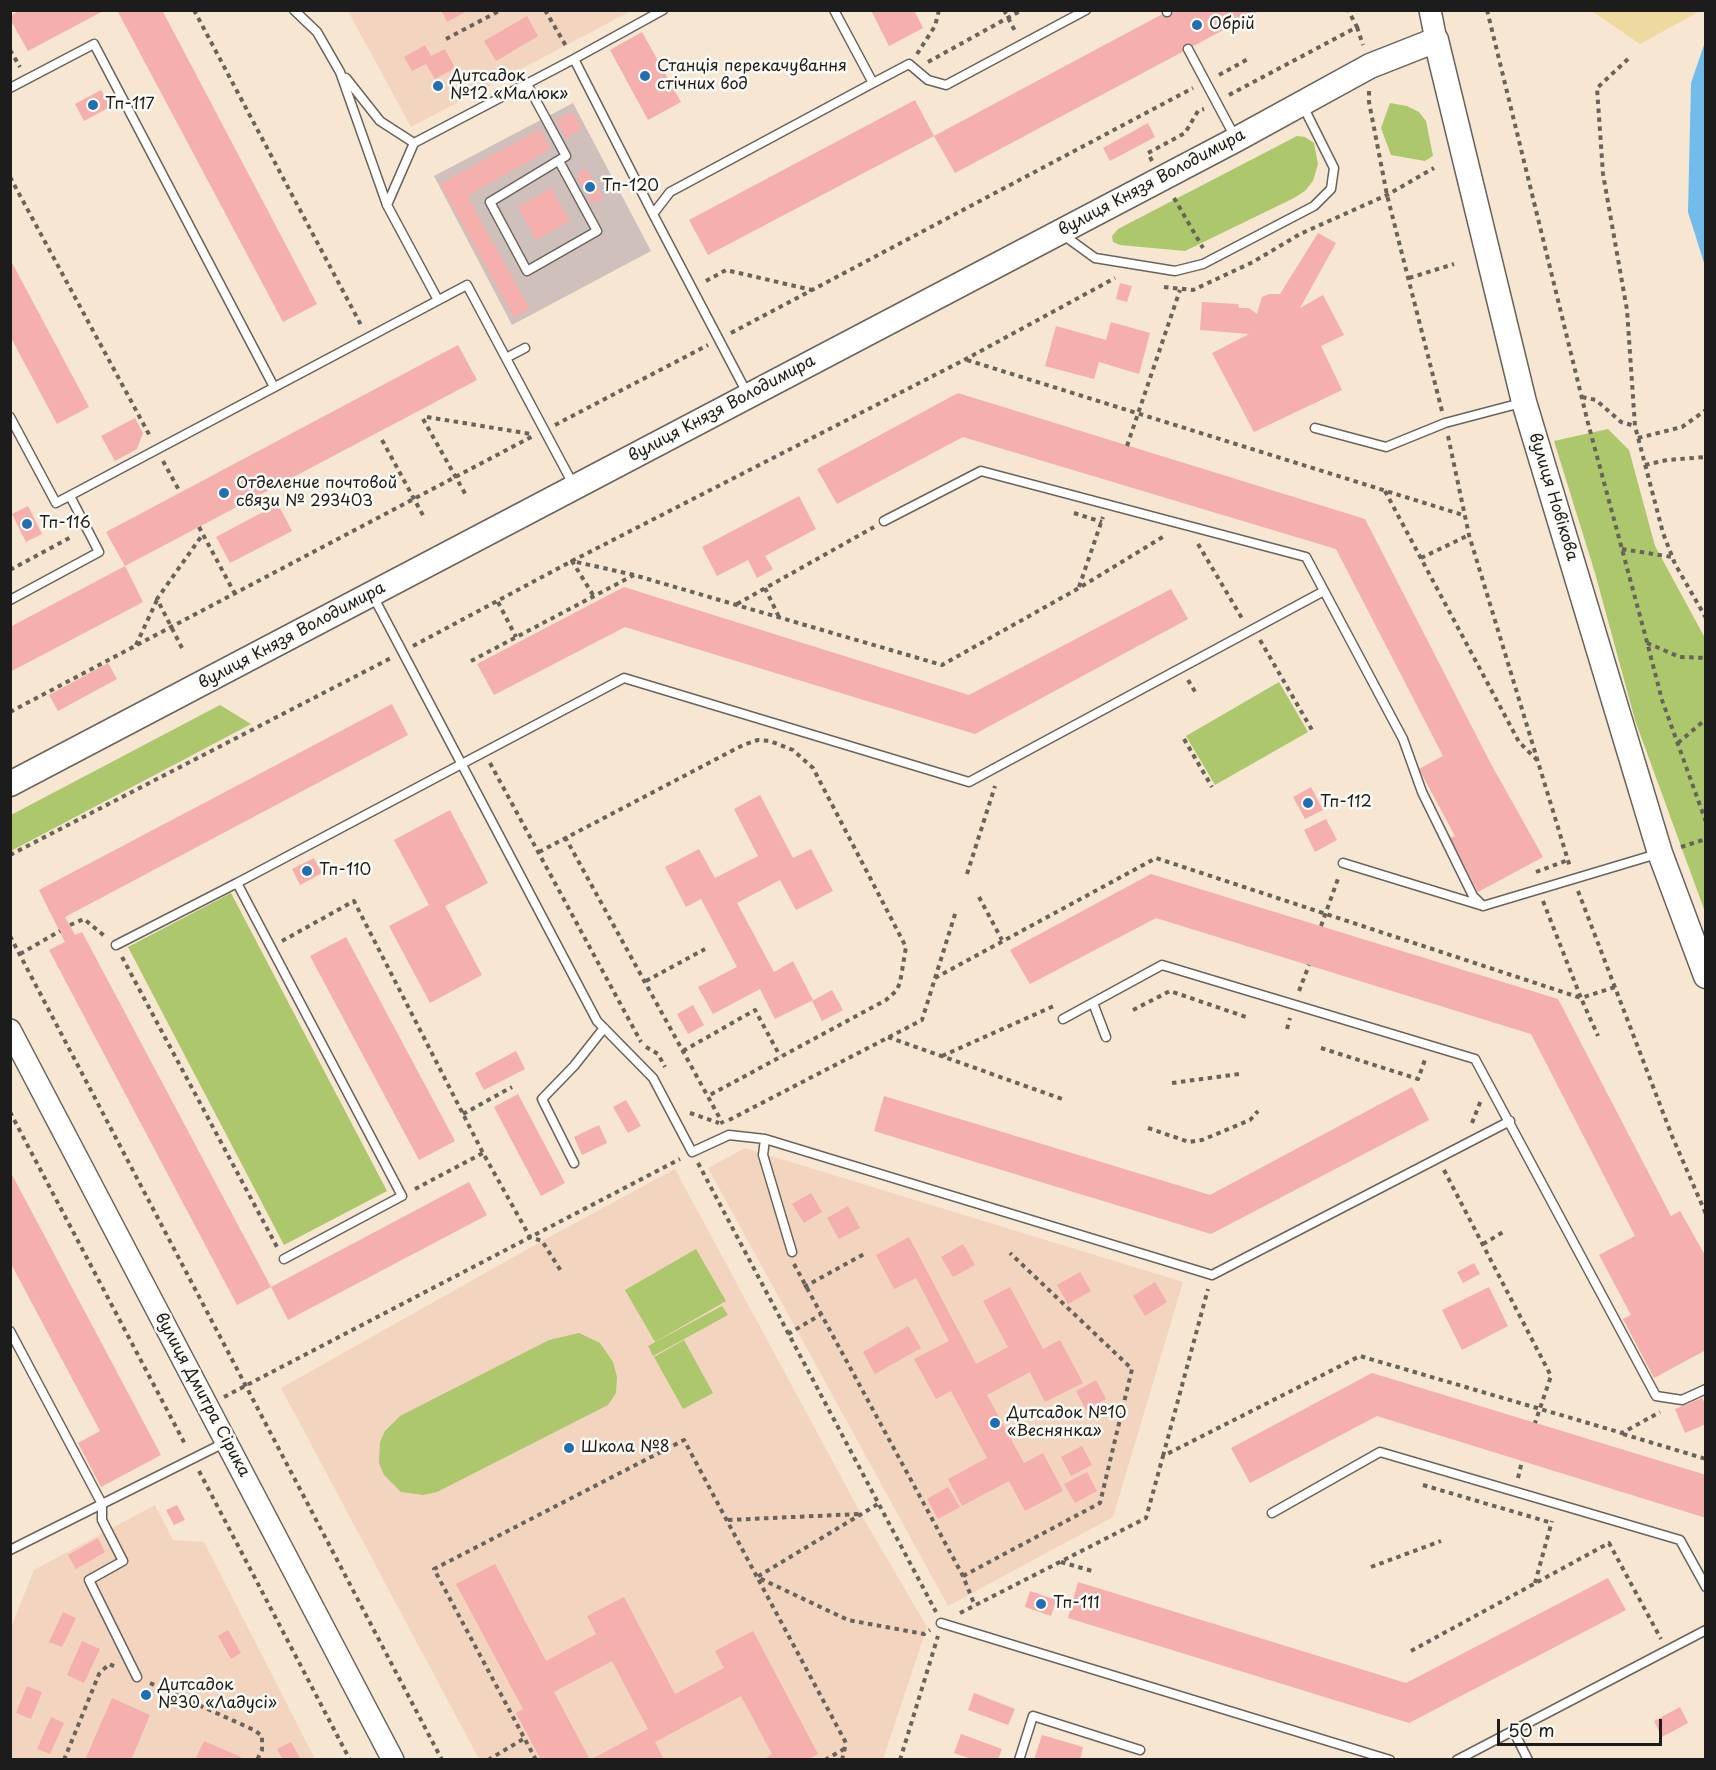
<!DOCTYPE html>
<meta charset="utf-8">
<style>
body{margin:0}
#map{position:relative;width:1716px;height:1770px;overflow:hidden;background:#f7e6d1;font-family:"Playpen Sans",sans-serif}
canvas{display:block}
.frame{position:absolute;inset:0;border:12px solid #1c1c1c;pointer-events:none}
.scale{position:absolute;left:1497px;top:1719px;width:165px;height:27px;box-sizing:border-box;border:3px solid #1c1c1c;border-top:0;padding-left:8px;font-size:18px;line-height:21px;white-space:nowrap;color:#1c1c1c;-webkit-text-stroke:4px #fdfcf7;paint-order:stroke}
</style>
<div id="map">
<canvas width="1716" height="1770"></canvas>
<div class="frame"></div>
<div class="scale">50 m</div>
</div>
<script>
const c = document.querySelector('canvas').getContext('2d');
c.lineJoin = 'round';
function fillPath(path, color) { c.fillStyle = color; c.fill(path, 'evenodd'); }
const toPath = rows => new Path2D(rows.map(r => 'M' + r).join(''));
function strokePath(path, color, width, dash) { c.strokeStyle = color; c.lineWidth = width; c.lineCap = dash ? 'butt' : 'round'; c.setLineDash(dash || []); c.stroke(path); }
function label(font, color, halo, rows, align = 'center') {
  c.font = font + ' "Playpen Sans",sans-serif'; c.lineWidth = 5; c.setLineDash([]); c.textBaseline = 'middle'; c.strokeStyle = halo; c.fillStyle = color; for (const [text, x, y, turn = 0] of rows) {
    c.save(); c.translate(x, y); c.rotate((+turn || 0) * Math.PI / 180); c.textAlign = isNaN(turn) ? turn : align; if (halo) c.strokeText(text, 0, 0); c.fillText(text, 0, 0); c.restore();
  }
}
fillPath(toPath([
 [348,11,631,11,411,127],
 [745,1148,1183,1282,1113,1517,948,1606,708,1168],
 [675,1169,861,1514,927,1627,883,1759,479,1759,281,1388,542,1241],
 [155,1505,173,1540,204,1542,315,1759,11,1759,10,1630,34,1570]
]), '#f3d4bf');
fillPath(toPath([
 [573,103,651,251,512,325,434,176]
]), '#cfc0bb');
fillPath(toPath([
 [1390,103,1407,106,1419,112,1426,121,1433,156,1425,161,1391,155,1381,128],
 [1297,136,1305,137,1314,143,1318,164,1313,181,1305,191,1294,198,1185,251,1120,245,1113,242,1112,236,1118,229],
 [1608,429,1629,450,1655,546,1705,638,1705,912,1635,720,1595,573,1554,441],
 [1279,682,1308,732,1215,785,1186,736],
 [220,705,251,724,11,851,11,815],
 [231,893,387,1191,284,1245,128,947],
 [696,1249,726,1301,655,1342,625,1290],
 [722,1306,728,1315,653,1356,648,1346],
 [579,1333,600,1343,613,1362,617,1377,616,1393,608,1405,437,1492,423,1495,401,1492,384,1475,379,1463,380,1442,385,1431,400,1416,549,1340],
 [684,1340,713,1393,683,1409,654,1357]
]), '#adc76d');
fillPath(toPath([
 [1592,11,1700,11,1640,44]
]), '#eeda9e');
fillPath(toPath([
 [1705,42,1705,266,1688,212,1691,83]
]), '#72bceb');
fillPath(toPath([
 [20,10,105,10,28,51,10,19,10,16],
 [117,10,162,10,317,304,283,322],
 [441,10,469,10,447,22],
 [871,10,914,10,923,28,889,46],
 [1170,10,1261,10,955,173,934,136],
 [527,16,538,36,496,61,484,41],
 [642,32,681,102,648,120,610,50],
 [425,45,431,56,445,49,455,68,435,79,426,64,412,71,404,57],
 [101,90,110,107,84,121,75,104],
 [915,100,934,136,708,255,689,220],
 [573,112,582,129,566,138,556,120],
 [1148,123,1155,137,1110,161,1103,148],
 [540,129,551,149,467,196,530,309,514,317,440,184],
 [587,169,603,198,592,204,576,175],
 [551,188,570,221,536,240,518,207],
 [1318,233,1336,243,1300,308,1323,295,1344,335,1321,346,1342,390,1254,432,1212,353,1249,334,1200,330,1202,302,1238,304,1239,308,1249,308,1257,314,1262,297,1269,294,1280,294],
 [10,259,89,407,57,424,10,336],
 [1120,283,1132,286,1127,302,1116,299],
 [1111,322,1150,333,1139,374,1099,362,1094,379,1045,366,1056,326,1106,340],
 [458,345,477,380,125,566,106,532],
 [958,393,1365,519,1491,764,1543,857,1478,892,1450,838,1455,836,1419,769,1443,756,1336,549,963,437,837,504,817,469],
 [135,418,143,433,137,449,115,461,101,436],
 [799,496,816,529,765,556,773,569,757,578,748,560,717,576,702,547],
 [278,504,292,531,230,563,216,537],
 [28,506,42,534,26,542,12,514],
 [125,566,143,602,10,672,10,627],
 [624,587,969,695,1171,589,1188,619,975,734,625,627,494,695,477,664],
 [108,663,117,679,58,711,49,695],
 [392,704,408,735,65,917,75,935,82,932,271,1287,237,1305,49,950,65,942,39,890],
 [1311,787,1323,810,1305,819,1293,797],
 [760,795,793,858,811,849,833,891,796,910,780,880,737,903,774,972,793,961,813,1000,775,1019,760,989,713,1014,698,987,737,967,701,899,686,907,665,867,699,849,715,878,758,856,734,809],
 [450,810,488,883,445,906,482,975,430,1003,389,926,429,905,394,840],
 [1326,819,1337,840,1315,852,1304,830],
 [314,858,322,873,300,885,292,869],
 [1151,874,1558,999,1671,1216,1680,1211,1706,1257,1706,1350,1654,1378,1623,1319,1631,1315,1599,1255,1635,1236,1531,1034,1156,918,1030,984,1010,950],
 [346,937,455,1141,419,1160,310,956],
 [832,990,843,1010,822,1021,812,1001],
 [693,1005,704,1025,688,1034,677,1014],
 [516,1051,525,1069,484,1090,475,1073],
 [1412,1087,1429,1120,1211,1234,874,1131,884,1096,1210,1195],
 [518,1094,565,1183,541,1196,494,1107],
 [626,1100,641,1126,628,1133,613,1107],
 [599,1125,607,1143,582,1155,574,1137],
 [10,1171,161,1455,101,1487,78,1443,100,1431,10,1262],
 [469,1182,487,1215,288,1320,271,1287],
 [811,1193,822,1212,804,1223,792,1204],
 [848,1206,860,1228,839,1239,827,1218],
 [909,1237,976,1364,1008,1347,983,1301,1010,1287,1043,1349,1060,1340,1083,1383,1045,1402,1030,1372,987,1395,1024,1463,1043,1453,1063,1491,1025,1511,1009,1481,962,1506,948,1479,987,1458,951,1391,936,1399,914,1359,949,1341,916,1278,894,1289,876,1255],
 [963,1244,975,1265,953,1277,941,1257],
 [1474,1263,1480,1274,1463,1283,1457,1272],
 [1080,1272,1091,1291,1068,1304,1057,1285],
 [1155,1282,1167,1302,1145,1316,1133,1296],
 [1489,1287,1508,1326,1462,1350,1442,1310],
 [908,1326,921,1348,875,1374,863,1352],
 [1372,1373,1706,1475,1706,1518,1377,1416,1250,1483,1231,1448],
 [1096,1380,1106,1399,1086,1410,1076,1391],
 [1702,1398,1706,1406,1706,1424,1685,1433,1675,1409],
 [1082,1446,1092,1465,1071,1476,1061,1457],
 [1087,1472,1097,1491,1075,1503,1064,1484],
 [948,1487,960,1507,938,1519,927,1499],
 [177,1505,185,1520,174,1525,166,1510],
 [98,1538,105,1552,76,1569,68,1555],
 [495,1564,546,1661,596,1634,587,1616,624,1597,675,1694,724,1668,715,1651,753,1631,818,1754,807,1760,763,1760,772,1754,741,1696,655,1742,664,1760,590,1760,648,1729,612,1661,554,1692,590,1760,541,1760,516,1713,523,1709,456,1584],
 [1608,1578,1626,1610,1409,1723,1068,1618,1078,1582,1406,1683],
 [1030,1591,1056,1600,1051,1616,1025,1607],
 [63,1612,76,1618,62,1647,49,1642],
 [228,1630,241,1653,231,1659,218,1636],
 [82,1641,100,1649,84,1683,67,1675],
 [27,1686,42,1692,31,1719,16,1713],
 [974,1693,1015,1709,1008,1725,968,1710],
 [112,1698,150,1715,131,1760,85,1760],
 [1680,1707,1688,1723,1662,1737,1654,1721],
 [51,1717,64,1723,50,1754,37,1749],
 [961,1734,1002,1749,998,1760,974,1760,954,1753],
 [1042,1735,1083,1747,1080,1760,1034,1760],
 [204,1741,241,1757,240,1760,195,1760],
 [291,1742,301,1760,283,1760,277,1749]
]), '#f5afac');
const service = toPath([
 [294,10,317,32,340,72,387,205,438,300],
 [1167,10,1167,12],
 [1188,49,1236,139],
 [346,78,380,121,414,143],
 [873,83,909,64,928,80,946,85,1086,10],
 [527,84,566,156,490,202,527,271,597,231,559,161],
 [10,88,94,44,274,387],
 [387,205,414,143,574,59],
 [653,214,574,59,663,10],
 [1062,234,1095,258,1175,271,1203,264,1314,206,1331,189,1334,168,1302,104],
 [506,358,525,348],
 [748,395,653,214,670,192,873,83,834,10],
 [10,417,56,503,467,285,574,486],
 [1315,428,1386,447,1445,423,1521,403],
 [884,521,981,471,1306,557,1403,739,1422,792,1473,896,1483,906,1657,854],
 [373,596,597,1021,653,1078,692,1152,729,1135,765,1139,1212,1275,1510,1121],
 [10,600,99,552,70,496],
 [1343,863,1480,905],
 [116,945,237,883],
 [1093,1003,1106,1037],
 [1063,1019,1162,965,1475,1059,1656,1396,1682,1400,1706,1389],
 [765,1139,763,1155,792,1252],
 [574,1163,542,1099,574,1066,604,1028],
 [284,1259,402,1196,237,883,624,678,969,782,1324,591],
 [10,1331,102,1504,102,1520,123,1561,89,1580,137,1677],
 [1272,1513,1380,1452,1680,1540,1706,1587],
 [10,1550,226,1442],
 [941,1623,1390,1760],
 [1513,1730,1528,1760],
 [1019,1760,1033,1716,1140,1750],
 [1457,1760,1706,1630]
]);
const tertiary = toPath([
 [1430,10,1436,40],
 [10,1030,393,1760]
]);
const secondary = toPath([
 [10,784,1237,139,1370,66,1436,40,1524,402,1660,853,1706,976]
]);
strokePath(service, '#69635b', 11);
strokePath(tertiary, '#69635b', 24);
strokePath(secondary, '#69635b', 27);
strokePath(toPath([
 [194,10,361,325],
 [545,10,566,46],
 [1004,10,1016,33],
 [1487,10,1588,423,1647,642,1662,700,1706,822],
 [1357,27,1363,45],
 [446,39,501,10],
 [10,50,20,67],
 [917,54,935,26,939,10],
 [1628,59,1597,88,1603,174,1627,310,1635,426,1663,533,1675,564,1706,618],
 [928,62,1022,10],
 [1219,75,1248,59],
 [1369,91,1369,102,1387,195,1442,411],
 [1229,95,1357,27,1348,10],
 [1152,161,1148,153,1185,133,1198,111,1204,109],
 [10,177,151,438],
 [1174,198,1203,248],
 [1409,278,1454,264],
 [706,281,726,270,812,290],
 [1164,287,1193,290,1253,262,1300,234,1387,195,1434,168],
 [731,333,1193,88],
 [967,360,1463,515],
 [1582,397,1596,400,1621,422,1635,426],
 [427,417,531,434],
 [423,419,467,497],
 [555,425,708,345],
 [1448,436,1469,535,1570,867],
 [1638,438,1682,427,1706,410],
 [382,440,425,519],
 [1127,446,1180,290],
 [163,461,180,492],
 [1645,465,1667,460,1706,457],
 [1385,491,1519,742,1537,760],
 [1074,513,1102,522],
 [199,527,235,594],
 [1198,544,1243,620],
 [1622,549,1672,557],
 [1421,558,1469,535],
 [10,570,73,536],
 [1079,587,1103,517],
 [765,588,779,617],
 [593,595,572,561,634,575,942,665,1079,588,1166,535],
 [498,602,516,637],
 [737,604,874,527],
 [1260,640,1312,730],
 [1647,643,1680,657,1706,658],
 [136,645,157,600],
 [413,646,572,561,966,359,1115,278],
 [182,648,157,599,203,534],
 [471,661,634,575],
 [1188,680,1197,695],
 [10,712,533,436],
 [1184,739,1212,787],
 [1678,743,1706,719],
 [490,763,641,1042],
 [565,837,723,1124],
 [1681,847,1706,839],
 [539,852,743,745,758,740,770,741,793,750,813,768,906,947,900,983,896,991,886,1000,708,1096],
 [10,855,391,658],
 [1536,872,1568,860],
 [967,874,995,786],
 [1578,891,1672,1136,1706,1214],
 [979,897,1002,940],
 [1543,901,1581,998,1615,987],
 [70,925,84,919,107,938],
 [1321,926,1339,876],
 [10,936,442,1760],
 [282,941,354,901,483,1153,530,1237,542,1241,561,1271],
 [20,954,60,931],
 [122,957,277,1247],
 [935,978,1156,858,1581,998,1598,1036],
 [646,981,705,949],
 [1299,991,1309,965],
 [1133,1010,1170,991,1249,1018],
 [1287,1029,1290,1018],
 [888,1037,1062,1099],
 [646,1047,658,1054,665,1067],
 [1321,1048,1418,1079,1426,1057],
 [683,1051,755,1010,780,1056],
 [942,1056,1056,1005],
 [1172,1083,1239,1074],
 [10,1112,186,1446],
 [690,1113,719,1123],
 [463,1114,512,1087],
 [729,1120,922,1020,956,911],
 [1472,1123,1481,1100],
 [1148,1128,1189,1142,1202,1140,1250,1120,1258,1111],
 [698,1163,936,1612],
 [1444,1170,1551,1376,1535,1423],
 [415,1189,483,1153],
 [1483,1244,1505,1231],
 [794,1264,963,1576,975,1606],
 [804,1287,864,1254],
 [788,1334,820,1315],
 [224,1397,680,1159],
 [1623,1434,1706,1459],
 [1163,1456,1208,1289],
 [199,1471,350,1760],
 [1518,1478,1522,1461],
 [1423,1485,1552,1523],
 [728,1520,859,1514],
 [1061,1562,1092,1571],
 [1371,1567,1441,1541],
 [963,1576,1100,1503,1132,1369,1010,1253],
 [1535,1583,1552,1521],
 [960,1613,1146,1518,1163,1456,1360,1356,1622,1433,1660,1412],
 [1411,1651,1609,1543,1661,1639],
 [150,1683,254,1730,262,1736,262,1750,257,1760],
 [64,1760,99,1674,109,1664,116,1667],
 [488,1760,525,1738],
 [536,1760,434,1569,684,1440,757,1577,848,1620,924,1634,930,1630],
 [825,1760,844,1749],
 [842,1760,846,1743,757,1577,878,1504],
 [900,1760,938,1636]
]), '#69635b', 4, [4.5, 4.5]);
strokePath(service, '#fff', 8);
strokePath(tertiary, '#fff', 21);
strokePath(secondary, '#fff', 24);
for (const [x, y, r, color] of [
 [1197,25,6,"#1f6fb2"],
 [645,76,6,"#1f6fb2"],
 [438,86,6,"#1f6fb2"],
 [93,105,6,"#1f6fb2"],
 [590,187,6,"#1f6fb2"],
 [224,493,6,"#1f6fb2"],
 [27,524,6,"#1f6fb2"],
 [1308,803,6,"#1f6fb2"],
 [307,871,6,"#1f6fb2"],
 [995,1423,6,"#1f6fb2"],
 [569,1448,6,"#1f6fb2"],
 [1041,1604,6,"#1f6fb2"],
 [146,1695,6,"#1f6fb2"]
]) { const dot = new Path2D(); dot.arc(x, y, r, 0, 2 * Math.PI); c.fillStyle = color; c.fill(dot); strokePath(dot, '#fdfcf7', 2); }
label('16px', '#1c1c1c', '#fdfcf7', [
 ["Обрiй",1209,25],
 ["Станція перекачування",657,67],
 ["стічних вод",657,85],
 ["Дитсадок",450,77],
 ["№12 «Малюк»",450,95],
 ["Тп-117",105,105],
 ["Тп-120",602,187],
 ["Отделение почтовой",236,484],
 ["связи № 293403",236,502],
 ["Тп-116",39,524],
 ["Тп-112",1320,803],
 ["Тп-110",319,871],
 ["Дитсадок №10",1007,1414],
 ["«Веснянка»",1007,1432],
 ["Школа №8",581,1448],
 ["Тп-111",1053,1604],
 ["Дитсадок",158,1686],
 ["№30 «Ладусі»",158,1704]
], 'left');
label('16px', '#1c1c1c', '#fdfcf7', [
 ["вулиця Князя Володимира",1152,183,-28],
 ["вулиця Князя Володимира",722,409,-28],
 ["вулиця Новікова",1553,497,73],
 ["вулиця Князя Володимира",292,636,-28],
 ["вулиця Дмитра Сірика",202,1395,62]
]);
</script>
